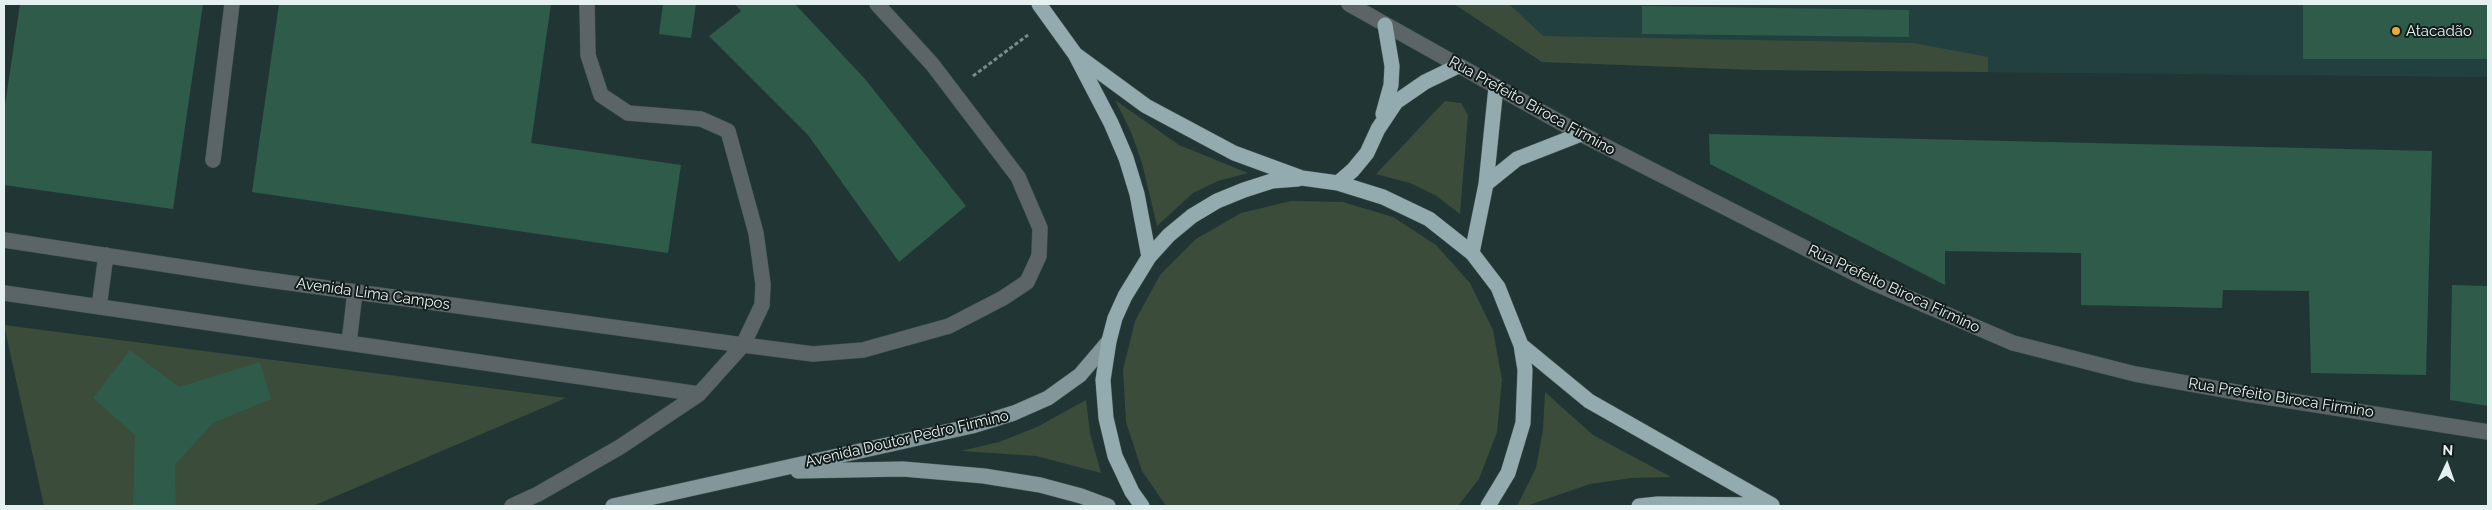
<!DOCTYPE html>
<meta charset="utf-8">
<style>
body{margin:0}
#map{position:relative;width:2492px;height:510px;overflow:hidden;background:#213634;font-family:Raleway,sans-serif}
canvas{display:block}
.frame{position:absolute;inset:0;border:5px solid #e5f1f0;pointer-events:none}
.north{position:absolute;left:2422px;top:440px;width:50px;height:50px;-webkit-text-stroke:4px #121c1b;paint-order:stroke;rotate:3deg;font-size:14px;font-weight:700;line-height:20px;text-align:center;color:#e5f1f0}
.north::after{content:'';display:block;margin:auto;width:18px;height:22px;background:#e5f1f0;clip-path:polygon(50% 0,100% 100%,50% 72%,0 100%)}
</style>
<div id="map">
<canvas width="2492" height="510"></canvas>
<div class="frame"></div>
<div class="north">N</div>
</div>
<script>
const c = document.querySelector('canvas').getContext('2d');
c.lineJoin = 'round';
function fillPath(path, color) { c.fillStyle = color; c.fill(path, 'evenodd'); }
const toPath = rows => new Path2D(rows.map(r => 'M' + r).join(''));
function strokePath(path, color, width, dash) { c.strokeStyle = color; c.lineWidth = width; c.lineCap = dash ? 'butt' : 'round'; c.setLineDash(dash || []); c.stroke(path); }
function label(font, color, halo, rows, align = 'center') {
  c.font = font + ' Raleway,sans-serif'; c.lineWidth = 4; c.setLineDash([]); c.textBaseline = 'middle'; c.strokeStyle = halo; c.fillStyle = color; for (const [text, x, y, turn = 0] of rows) {
    c.save(); c.translate(x, y); c.rotate((+turn || 0) * Math.PI / 180); c.textAlign = isNaN(turn) ? turn : align; if (halo) c.strokeText(text, 0, 0); c.fillText(text, 0, 0); c.restore();
  }
}
fillPath(toPath([
 [1454,4,2488,4,2488,77,1756,70,1542,62]
]), '#22413e');
fillPath(toPath([
 [1454,4,1509,4,1543,36,1913,43,1988,57,1988,72,1756,70,1542,62],
 [1115,100,1179,145,1248,173,1218,181,1193,193,1157,226,1142,163,1131,132],
 [1445,101,1461,103,1468,115,1460,214,1435,195,1410,183,1376,174],
 [1291,201,1343,202,1393,217,1436,245,1470,283,1493,330,1502,380,1497,432,1479,479,1458,506,1166,506,1142,471,1126,422,1123,370,1135,321,1160,275,1196,239,1241,213],
 [4,325,566,398,313,506,44,506],
 [1545,392,1593,435,1671,477,1631,478,1590,484,1526,506,1517,506,1536,468,1543,430],
 [1086,400,1090,433,1101,473,1036,456,961,451,999,442,1037,427]
]), '#3b4c3a');
fillPath(toPath([
 [20,4,203,4,173,209,4,185,4,112],
 [279,4,551,4,531,143,681,165,668,253,252,192],
 [663,4,696,4,691,38,659,34],
 [735,4,795,4,865,79,966,206,899,262,808,135,709,36,741,11],
 [2303,4,2488,4,2488,59,2303,59],
 [1642,6,1909,10,1909,37,1642,34],
 [1709,134,2432,151,2426,375,2311,373,2309,291,2223,290,2222,308,2081,305,2081,253,1945,251,1945,285,1710,164],
 [2452,285,2488,286,2488,406,2450,400],
 [130,350,179,387,260,362,271,399,213,423,175,465,176,506,133,506,135,435,93,398]
]), '#2f5b4a');
const lane = toPath([
 [587,4,588,55,601,95,628,113,701,119,728,131,756,233,763,284,762,305,743,345,813,354,863,350,949,326,1003,298,1027,282,1039,256,1040,228,1018,177,932,64,877,4],
 [213,160,232,4]
]);
const street = toPath([
 [1349,4,1581,134,1874,283,2013,343,2135,374,2247,394,2488,432],
 [4,240,254,278,743,345],
 [4,293,699,394],
 [99,307,106,255],
 [349,343,355,292],
 [512,506,538,494,620,447,699,394,743,345]
]);
const primary = toPath([
 [798,471,903,469,984,476,1040,485,1081,496,1108,506],
 [613,506,972,426,1014,413,1048,398,1080,375,1109,341]
]);
const highway = toPath([
 [1039,4,1075,54,1111,123,1126,158,1137,194,1149,257],
 [1075,54,1146,106,1234,153,1302,178,1338,183,1383,197,1429,219,1472,253,1498,287,1521,345,1589,401,1772,505],
 [1383,114,1391,85,1392,66,1385,25],
 [1338,183,1353,170,1367,153,1378,129,1396,102,1425,82,1458,66],
 [1486,184,1517,159,1581,134],
 [1472,253,1486,184,1496,87],
 [1142,506,1132,492,1115,456,1106,418,1103,380,1109,341,1115,318,1125,296,1149,257,1169,235,1192,216,1217,201,1244,190,1272,181,1298,179],
 [1488,506,1508,473,1523,423,1525,370,1521,345],
 [1639,506,1658,504,1769,505]
]);
strokePath(lane, '#405452', 16);
strokePath(street, '#405452', 16);
strokePath(primary, '#405452', 16);
strokePath(highway, '#405452', 16);
strokePath(toPath([
 [973,76,1028,35]
]), '#7b8c8a', 3, [4, 2.5]);
strokePath(lane, '#5b6567', 15);
strokePath(street, '#5b6567', 15);
strokePath(primary, '#83979b', 15);
strokePath(highway, '#93aaaf', 15);
for (const [x, y, r, color] of [
 [2396,31,5,"#eaaa39"]
]) { const dot = new Path2D(); dot.arc(x, y, r, 0, 2 * Math.PI); c.fillStyle = color; c.fill(dot); strokePath(dot, '#121c1b', 2); }
label('15px', '#e5f1f0', '#121c1b', [
 ["Atacadão",2406,31]
], 'left');
label('15px', '#e5f1f0', '#121c1b', [
 ["Rua Prefeito Biroca Firmino",1532,106,29],
 ["Rua Prefeito Biroca Firmino",1894,289,25],
 ["Avenida Lima Campos",373,294,8],
 ["Rua Prefeito Biroca Firmino",2281,398,9],
 ["Avenida Doutor Pedro Firmino",907,439,-13]
]);
</script>
